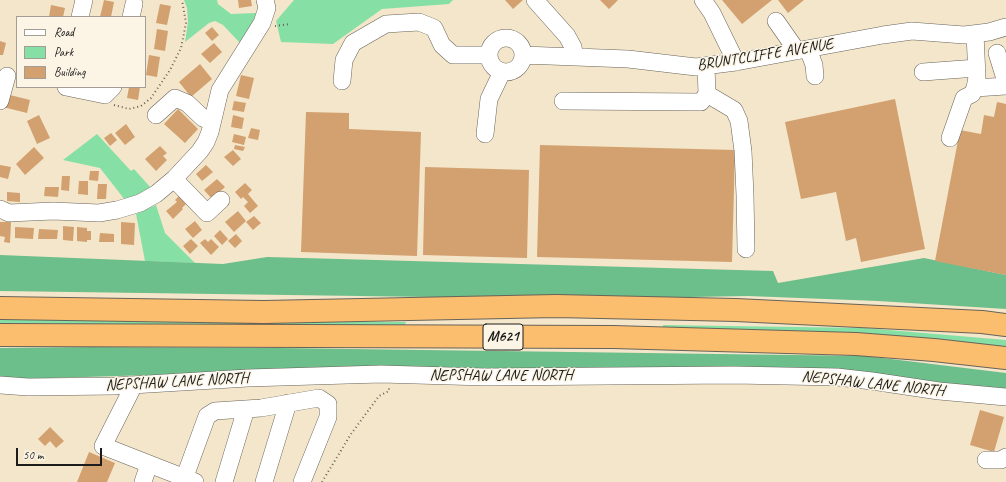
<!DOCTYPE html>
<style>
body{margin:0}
#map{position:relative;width:1006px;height:482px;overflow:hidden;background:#f4e6cb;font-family:Caveat,sans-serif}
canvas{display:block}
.legend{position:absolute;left:16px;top:16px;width:130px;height:72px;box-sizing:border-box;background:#fcf5e5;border:1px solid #a29e95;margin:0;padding:5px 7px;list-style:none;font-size:12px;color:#1c1c1c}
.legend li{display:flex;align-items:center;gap:8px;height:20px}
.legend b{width:20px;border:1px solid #a29e95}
.scale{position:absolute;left:16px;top:448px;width:86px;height:18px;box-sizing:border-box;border:2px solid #1c1c1c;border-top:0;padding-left:5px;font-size:12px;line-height:14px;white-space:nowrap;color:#1c1c1c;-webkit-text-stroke:3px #fcf5e5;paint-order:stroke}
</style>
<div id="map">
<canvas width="1006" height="482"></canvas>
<ul class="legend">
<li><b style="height:5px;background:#fff"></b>Road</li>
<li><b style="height:11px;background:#86e0a5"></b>Park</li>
<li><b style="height:11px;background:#d2a16f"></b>Building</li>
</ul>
<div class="scale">50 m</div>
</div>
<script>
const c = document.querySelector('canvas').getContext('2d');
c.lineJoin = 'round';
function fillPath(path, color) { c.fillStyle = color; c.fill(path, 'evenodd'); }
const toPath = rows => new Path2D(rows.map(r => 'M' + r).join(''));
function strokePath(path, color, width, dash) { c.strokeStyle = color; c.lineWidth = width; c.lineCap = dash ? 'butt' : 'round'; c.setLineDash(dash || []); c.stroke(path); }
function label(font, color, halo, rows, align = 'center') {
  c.font = font + ' Caveat,sans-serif'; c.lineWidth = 3; c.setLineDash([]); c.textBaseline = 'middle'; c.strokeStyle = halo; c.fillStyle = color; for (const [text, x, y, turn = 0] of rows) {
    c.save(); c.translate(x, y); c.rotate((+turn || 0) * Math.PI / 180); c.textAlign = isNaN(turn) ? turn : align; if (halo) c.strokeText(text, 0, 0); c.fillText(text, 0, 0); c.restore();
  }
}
fillPath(toPath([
 [184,0,217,0,218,4,231,14,256,13,254,20,240,43,223,25,215,21,209,23,185,42,188,22,187,8],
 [294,0,453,0,449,4,382,9,333,44,281,42,276,21],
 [97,134,131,171,134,169,151,188,141,193,125,200,100,168,63,160],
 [156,205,165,233,195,263,145,261,136,214],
 [0,318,263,321,406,322,404,327,262,326,0,323],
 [663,325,865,328,1006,340,1006,348,866,333,663,329]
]), '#86e0a5');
fillPath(toPath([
 [0,255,223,264,267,257,773,271,778,283,924,258,1006,275,1006,309,878,301,748,296,576,299,0,291],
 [90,347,277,348,866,356,1006,373,1006,391,944,383,325,370,16,379,0,378,0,348]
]), '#6cbe8a');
fillPath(toPath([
 [104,0,114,2,111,17,100,17],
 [238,0,251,0,252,6,239,8],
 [505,0,523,0,513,9],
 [600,0,618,0,609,9],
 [722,0,772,0,742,24],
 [778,0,804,0,788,13],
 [160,4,171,6,167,25,156,23],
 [51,5,65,8,63,17,49,17],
 [212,27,219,35,212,41,205,33],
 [157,29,168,31,165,51,154,49],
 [0,41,6,43,3,55,0,55],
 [214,43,222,52,210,63,201,54],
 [149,55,160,57,157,77,146,75],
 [200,64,212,79,191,97,179,82],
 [241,75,254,78,249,99,236,96],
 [129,87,140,87,138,100,127,98],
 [6,94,30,100,27,113,3,107],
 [895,99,925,249,861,262,856,238,846,241,836,192,801,199,785,122],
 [234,101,246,103,244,112,232,110],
 [997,102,1006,104,1006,275,935,261,960,130,981,134,984,115,994,117],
 [178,109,198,129,185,143,164,124],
 [306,112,349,113,349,129,421,132,417,256,301,252],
 [39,115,50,138,37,144,27,121],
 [233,115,244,118,242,129,231,127],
 [126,124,135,137,125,145,115,133],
 [251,128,260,130,258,140,248,138],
 [111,133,117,140,110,146,104,138],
 [234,134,246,137,244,145,232,142],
 [235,145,245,147,243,151,234,149],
 [540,145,735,150,732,262,537,257],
 [160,146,167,153,163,156,167,160,156,171,145,159],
 [34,147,44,158,25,175,16,164],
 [233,150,241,159,233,166,224,157],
 [0,165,11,167,8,179,0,177],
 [206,165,213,172,202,181,196,174],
 [425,167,529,170,527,258,423,255],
 [90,171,99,171,98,181,89,180],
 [62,176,70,176,69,191,61,190],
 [217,179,225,187,212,199,204,190],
 [79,181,88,181,88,195,78,194],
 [245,183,252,190,248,194,258,206,250,213,244,206,248,202,243,197,241,199,235,192],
 [98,184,107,184,106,199,97,199],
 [45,187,59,187,58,197,44,196],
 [7,192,20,193,20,202,7,201],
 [179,196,186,204,182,208,183,209,173,219,166,211,177,202,175,200],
 [238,211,246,221,234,232,225,222],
 [254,216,261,223,253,230,246,222],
 [195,221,202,230,193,238,185,229],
 [0,222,11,222,10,243,4,242,5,237,0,236],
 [121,222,135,223,134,245,121,244],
 [63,226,74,227,73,241,63,240],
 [15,227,34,228,33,239,15,238],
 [77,227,87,228,87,231,91,231,91,240,87,240,87,242,77,241],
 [39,229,58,230,57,239,38,239],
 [220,230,228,239,222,245,214,236],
 [100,233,114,234,114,242,99,242],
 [236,234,242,241,235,248,228,241],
 [191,239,198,246,190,254,183,246],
 [205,239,208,242,211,239,219,247,211,255,200,243],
 [980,410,1004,417,994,452,970,445],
 [50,427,64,441,56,448,50,441,45,446,38,439],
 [89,452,115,463,107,482,77,482]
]), '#d2a16f');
const minor = toPath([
 [535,0,567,36,573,47,575,57],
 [703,0,712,13,736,62],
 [80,17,84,0],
 [131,17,134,4],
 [776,21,797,51],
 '489 55a17 17 0 1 1 34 0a17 17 0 1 1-34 0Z',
 [808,49,814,65,815,76],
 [997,53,1006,82],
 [523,55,628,59,696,67,736,62,883,35,912,31,964,35,989,32,1006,27],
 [923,72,977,68],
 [342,81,344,60,353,43,386,24,419,22,434,28,442,45,453,55,488,55],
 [66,87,105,95,113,87],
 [975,88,1006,86],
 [707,94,734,110,739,121,743,151,745,195,746,249],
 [0,101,7,76],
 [563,101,701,102,707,94,706,66],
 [156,115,175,98,187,103,203,118,212,122],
 [485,134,489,99,502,72],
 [950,138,964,98,972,94,975,88,977,77,975,34],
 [174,179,207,213,221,200],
 [0,209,9,213,53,211,99,213,117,210,140,203,156,194,174,179,200,151,206,142,210,132,220,90,262,23,267,8,265,0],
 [0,385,28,387,115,386,248,378,381,374,485,377,734,375,837,377,872,381,939,391,1006,397],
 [134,385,103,446,195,482],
 [986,460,1001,460,1006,457],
 [143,482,149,464],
 [183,482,207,416,215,411,261,408,319,398,328,404,328,417,302,482],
 [224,482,246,409],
 [264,482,288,403]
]);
const highway = toPath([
 [0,308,264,312,556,306,736,310,982,322,1006,325],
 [0,335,613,337,856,344,934,350,1006,358]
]);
strokePath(minor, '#686359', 18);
strokePath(highway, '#686359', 24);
strokePath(toPath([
 [275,26,290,24],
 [114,105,129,109,141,106,151,98,170,70,181,48,186,23,182,0],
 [322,482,351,434,379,396,389,391,389,387]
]), '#686359', 2, [1, 3]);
strokePath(minor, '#fff', 17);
strokePath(highway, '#fbbd6e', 22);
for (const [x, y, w] of [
 [503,337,40]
]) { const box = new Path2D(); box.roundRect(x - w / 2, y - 13, w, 26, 3); c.fillStyle = '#fcf5e5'; c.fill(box); strokePath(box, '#1c1c1c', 1); }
label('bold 15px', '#1c1c1c', null, [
 ["M621",503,337]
]);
label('16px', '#1c1c1c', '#fcf5e5', [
 ["BRUNTCLIFFE AVENUE",765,55,-9],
 ["NEPSHAW LANE NORTH",501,376],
 ["NEPSHAW LANE NORTH",177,382,-3],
 ["NEPSHAW LANE NORTH",873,384,6]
]);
</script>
